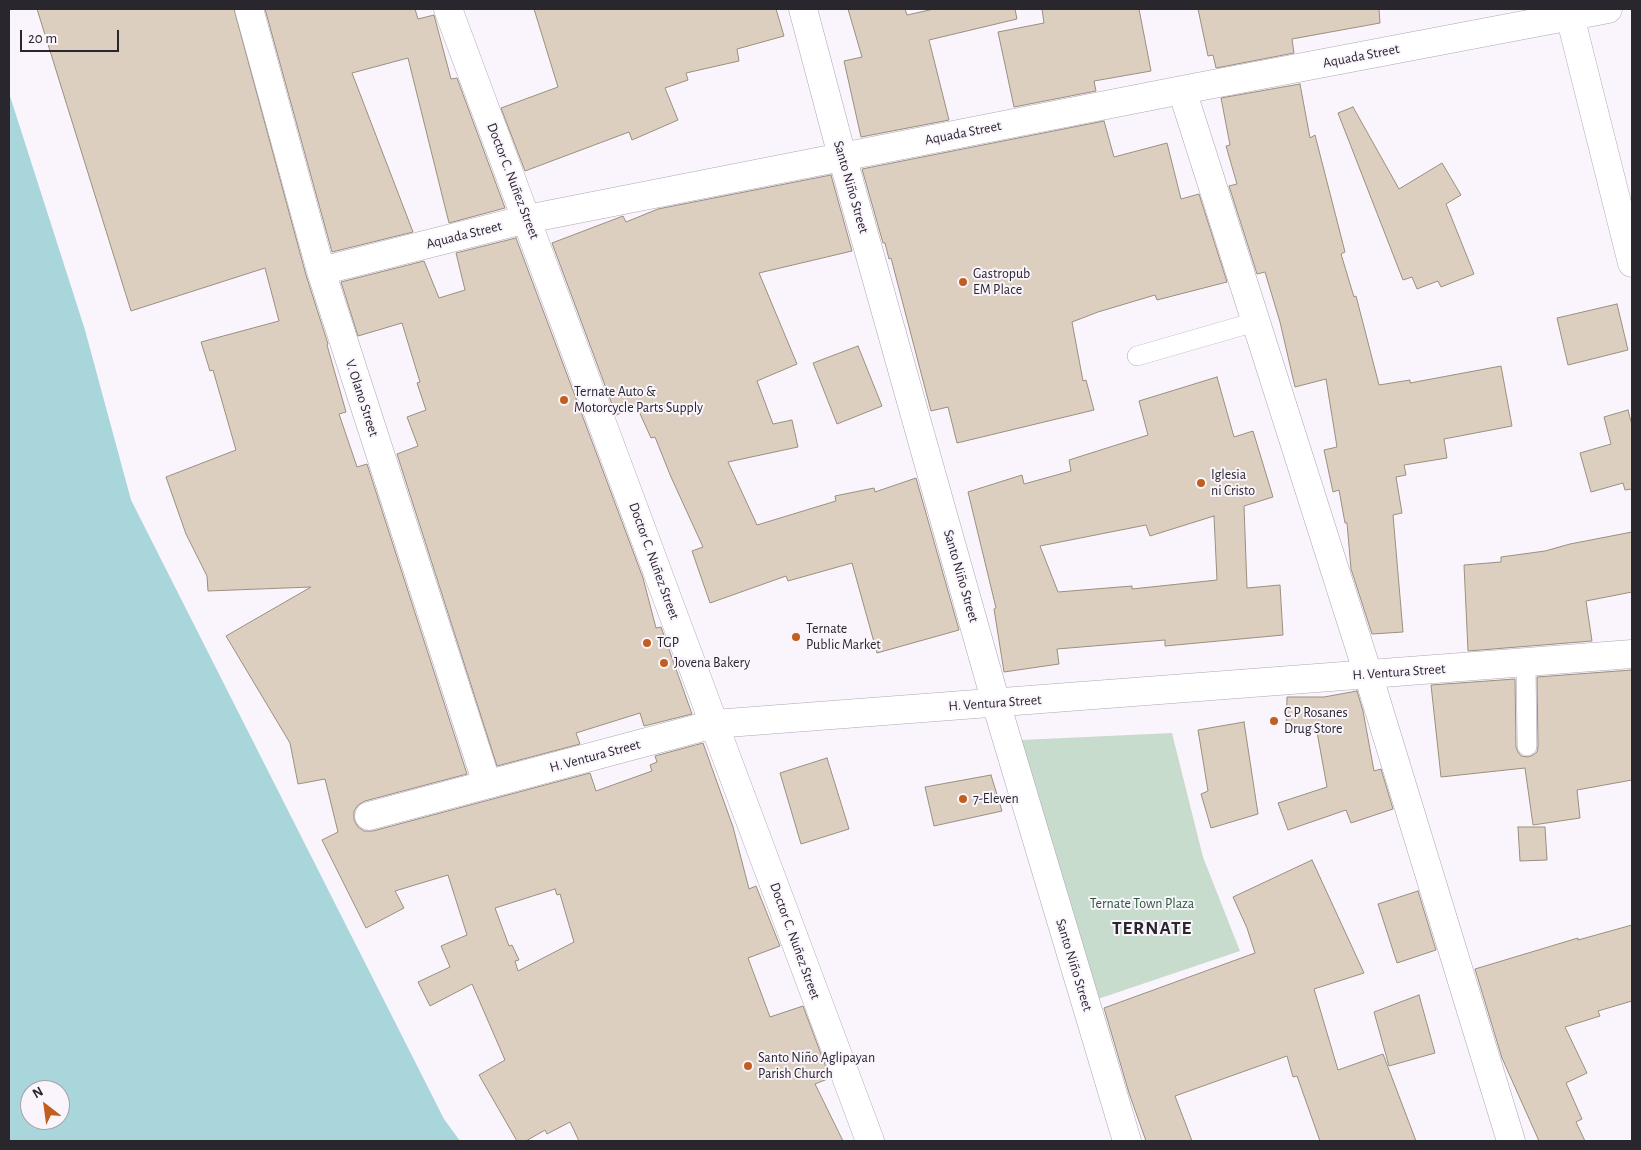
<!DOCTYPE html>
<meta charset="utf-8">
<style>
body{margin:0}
#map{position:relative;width:1641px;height:1150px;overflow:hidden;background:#faf5fd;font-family:"Alegreya Sans",sans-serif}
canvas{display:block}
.frame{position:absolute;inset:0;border:10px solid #2a262d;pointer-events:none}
.north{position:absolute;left:20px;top:1080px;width:50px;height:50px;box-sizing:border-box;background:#faf5fd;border:1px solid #a7a2aa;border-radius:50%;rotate:330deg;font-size:14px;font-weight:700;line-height:20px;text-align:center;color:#2a262d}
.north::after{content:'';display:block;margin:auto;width:18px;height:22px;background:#c15f20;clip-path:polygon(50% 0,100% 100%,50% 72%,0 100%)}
.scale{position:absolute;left:20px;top:30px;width:99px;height:22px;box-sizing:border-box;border:2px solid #2a262d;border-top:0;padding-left:6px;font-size:15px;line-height:18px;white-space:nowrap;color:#2a262d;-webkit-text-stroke:4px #faf5fd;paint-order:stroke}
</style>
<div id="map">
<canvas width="1641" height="1150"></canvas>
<div class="frame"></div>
<div class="north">N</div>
<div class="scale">20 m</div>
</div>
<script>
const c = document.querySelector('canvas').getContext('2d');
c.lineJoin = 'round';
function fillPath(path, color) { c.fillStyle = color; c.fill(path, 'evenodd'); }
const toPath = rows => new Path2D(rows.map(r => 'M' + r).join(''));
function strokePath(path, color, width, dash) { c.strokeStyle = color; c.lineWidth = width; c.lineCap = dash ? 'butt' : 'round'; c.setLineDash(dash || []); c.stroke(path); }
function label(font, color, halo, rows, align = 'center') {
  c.font = font + ' "Alegreya Sans",sans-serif'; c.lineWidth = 4; c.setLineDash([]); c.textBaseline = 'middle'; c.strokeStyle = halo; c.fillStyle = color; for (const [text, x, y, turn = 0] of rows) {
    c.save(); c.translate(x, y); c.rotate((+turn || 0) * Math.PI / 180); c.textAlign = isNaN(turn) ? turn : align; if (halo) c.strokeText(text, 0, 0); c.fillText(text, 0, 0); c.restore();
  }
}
fillPath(toPath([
 [1172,733,1203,857,1240,951,1092,1001,1021,740]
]), '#c7dccc');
fillPath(toPath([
 [9,93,85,330,131,500,444,1119,460,1141,9,1141],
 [30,1090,60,1090,60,1120,30,1120]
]), '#a8d6da');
const building = toPath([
 [37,9,234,9,306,275,328,344,327,345,346,412,339,414,357,467,367,464,467,774,365,801,358,805,354,811,354,820,358,827,364,831,373,831,590,773,596,791,652,771,650,765,657,762,655,756,703,743,733,827,749,889,756,886,780,946,748,958,770,1017,803,1006,830,1078,815,1084,843,1141,579,1141,570,1122,547,1134,545,1130,526,1141,517,1141,479,1075,505,1060,472,984,430,1006,418,982,450,967,441,946,467,935,448,875,395,891,404,908,366,928,322,840,338,832,325,779,298,784,290,743,226,636,311,587,208,591,207,576,186,534,166,477,236,450,213,370,210,371,201,342,279,321,265,268,131,311,37,9],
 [555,889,557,895,560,894,574,942,518,971,515,961,519,960,512,945,509,946,495,908,555,889],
 [265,9,415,9,418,19,434,15,451,79,457,78,505,208,449,223,408,58,352,73,413,232,332,252,265,9],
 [534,9,776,9,784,36,737,49,739,61,686,73,688,80,665,88,678,120,632,140,629,132,525,171,501,108,558,87,534,9],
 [848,9,905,9,907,15,934,9,1015,9,1017,19,929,40,949,120,861,137,844,61,862,57,848,9],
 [1042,9,1139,9,1151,71,1094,81,1096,91,1014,107,998,32,1044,23,1042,9],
 [1198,9,1379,9,1380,23,1292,39,1294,53,1216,68,1213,55,1208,56,1198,9],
 [1300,84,1310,138,1315,135,1345,252,1341,254,1354,297,1356,296,1379,385,1410,380,1410,383,1501,366,1512,426,1444,439,1447,458,1404,465,1406,475,1396,477,1402,513,1393,515,1403,632,1372,634,1351,569,1347,523,1345,523,1339,490,1333,492,1324,450,1337,447,1326,379,1295,387,1280,322,1265,272,1257,274,1229,186,1237,184,1226,146,1230,145,1221,98,1300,84],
 [1353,107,1399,189,1442,163,1461,195,1446,204,1474,274,1441,287,1438,281,1417,289,1412,277,1403,280,1338,113,1353,107],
 [1104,121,1114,157,1167,143,1181,199,1199,194,1227,282,1157,300,1155,295,1098,312,1072,322,1083,381,1086,380,1094,410,957,443,948,407,931,411,891,258,889,259,885,243,883,243,862,169,1104,121],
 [831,175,852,251,759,273,797,364,757,381,773,424,792,420,798,447,728,462,757,525,836,501,835,496,874,488,875,492,916,478,959,630,877,653,852,563,788,581,786,576,710,603,692,551,703,547,671,477,655,437,651,438,637,407,616,415,552,243,623,216,626,222,658,209,831,175],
 [516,238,643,578,656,628,661,627,692,714,644,726,640,713,576,733,580,744,497,766,397,454,418,446,407,417,426,410,417,383,420,382,402,323,358,336,341,282,424,261,439,298,465,290,456,253,516,238],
 [1617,304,1628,350,1568,365,1557,318,1617,304],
 [858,346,882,406,837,424,813,363,858,346],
 [1217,377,1234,437,1253,431,1273,497,1244,506,1247,588,1280,585,1283,635,1165,646,1165,640,1057,649,1059,664,1004,672,994,609,996,608,968,492,1022,475,1024,484,1071,471,1069,460,1148,435,1139,401,1217,377],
 [1214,516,1217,580,1132,589,1132,586,1058,592,1040,546,1146,525,1150,536,1214,516],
 [1628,410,1632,425,1632,489,1625,490,1623,483,1591,492,1580,453,1611,444,1604,417,1628,410],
 [1632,532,1632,592,1586,601,1592,641,1468,651,1464,565,1501,562,1501,557,1545,551,1570,544,1632,532],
 [1632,670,1632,780,1577,790,1580,818,1533,825,1525,768,1441,777,1431,685,1515,679,1516,747,1518,752,1521,756,1528,757,1533,755,1537,752,1538,746,1537,677,1632,670],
 [1357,691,1363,711,1374,771,1381,769,1393,809,1351,823,1346,810,1288,830,1278,803,1327,787,1317,732,1286,732,1287,697,1324,697,1357,691],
 [1244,722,1258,814,1211,828,1201,794,1208,791,1198,730,1244,722],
 [827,758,849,829,801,844,780,773,827,758],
 [991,775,1002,811,934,826,925,787,991,775],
 [1518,827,1545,827,1547,860,1520,861,1518,827],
 [1312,860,1364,973,1314,989,1338,1070,1383,1054,1416,1141,1320,1141,1297,1076,1293,1077,1287,1056,1175,1096,1192,1141,1146,1141,1129,1093,1104,1008,1255,953,1247,928,1233,897,1312,860],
 [1418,891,1436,950,1397,963,1378,904,1418,891],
 [1632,925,1632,1001,1598,1011,1600,1016,1565,1027,1587,1073,1566,1083,1582,1119,1576,1122,1585,1141,1539,1141,1502,1058,1475,969,1578,938,1578,940,1632,925],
 [1419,995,1435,1053,1389,1066,1374,1012,1419,995]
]);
fillPath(building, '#dccfbf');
strokePath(building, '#9a8f7f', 1);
const service = toPath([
 [1137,356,1255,322],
 [1526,662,1527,746]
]);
const minor = toPath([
 [249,9,321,271,487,784],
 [803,9,842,156,996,703,1127,1141],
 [1570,16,1632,263],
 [1182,90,1368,674,1511,1141],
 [321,271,527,219,1182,90,1608,9],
 [369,816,714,724,870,1141]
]);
const secondary = toPath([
 [448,9,714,724,1632,654]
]);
strokePath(service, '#afa6b6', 20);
strokePath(minor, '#afa6b6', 29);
strokePath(secondary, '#afa6b6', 29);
strokePath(service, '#fff', 19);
strokePath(minor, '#fff', 28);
strokePath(secondary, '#fff', 28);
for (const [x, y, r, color] of [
 [963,282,5,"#c15f20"],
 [564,400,5,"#c15f20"],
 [1201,483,5,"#c15f20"],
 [796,637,5,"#c15f20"],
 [647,643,5,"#c15f20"],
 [664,663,5,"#c15f20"],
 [1274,721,5,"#c15f20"],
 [963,799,5,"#c15f20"],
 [748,1066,5,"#c15f20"]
]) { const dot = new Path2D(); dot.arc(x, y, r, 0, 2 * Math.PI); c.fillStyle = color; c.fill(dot); strokePath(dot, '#faf5fd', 2); }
label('14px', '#2a262d', '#faf5fd', [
 ["Aquada Street",1361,56,-11],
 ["Aquada Street",963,133,-11],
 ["Doctor C. Nuñez Street",513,181,69],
 ["Santo Niño Street",851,187,74],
 ["Aquada Street",464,235,-14],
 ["V. Olano Street",362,398,72],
 ["Doctor C. Nuñez Street",654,561,70],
 ["Santo Niño Street",961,576,74],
 ["H. Ventura Street",1399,672,-4],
 ["H. Ventura Street",995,703,-4],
 ["H. Ventura Street",595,756,-15],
 ["Doctor C. Nuñez Street",795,941,70],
 ["Santo Niño Street",1074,965,73]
]);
label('14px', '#2a262d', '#faf5fd', [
 ["Gastropub",973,274],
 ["EM Place",973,290],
 ["Ternate Auto &",574,392],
 ["Motorcycle Parts Supply",574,408],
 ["Iglesia",1211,475],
 ["ni Cristo",1211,491],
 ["Ternate",806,629],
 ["Public Market",806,645],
 ["TGP",657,643],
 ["Jovena Bakery",674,663],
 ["C P Rosanes",1284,713],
 ["Drug Store",1284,729],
 ["7-Eleven",973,799],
 ["Santo Niño Aglipayan",758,1058],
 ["Parish Church",758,1074]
], 'left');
label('14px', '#255937', '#faf5fd', [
 ["Ternate Town Plaza",1142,904]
]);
c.letterSpacing = '1px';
label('bold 19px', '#2a262d', '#faf5fd', [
 ["TERNATE",1152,928]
]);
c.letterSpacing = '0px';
</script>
